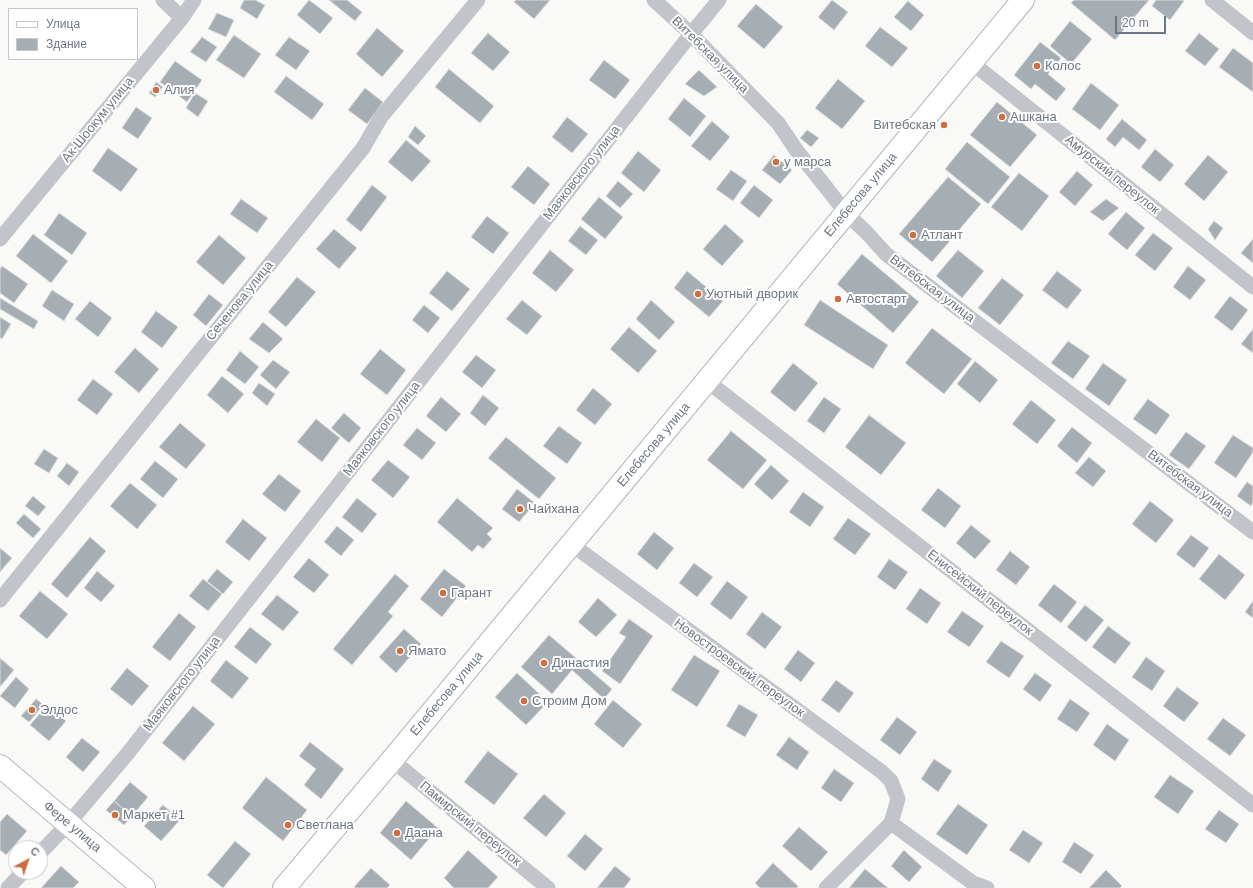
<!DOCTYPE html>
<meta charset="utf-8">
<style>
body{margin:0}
#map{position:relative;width:1253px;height:888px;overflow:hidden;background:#f9f9f7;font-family:Arial,sans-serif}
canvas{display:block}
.legend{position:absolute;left:8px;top:8px;width:130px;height:52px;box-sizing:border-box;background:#fff;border:1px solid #c4c9ce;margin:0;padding:5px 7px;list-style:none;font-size:12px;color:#6c7784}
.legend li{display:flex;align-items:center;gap:8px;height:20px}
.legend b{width:20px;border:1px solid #c4c9ce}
.north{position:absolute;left:8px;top:840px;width:40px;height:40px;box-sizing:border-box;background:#fff;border:1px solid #c4c9ce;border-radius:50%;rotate:40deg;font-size:11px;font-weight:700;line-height:16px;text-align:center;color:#6c7784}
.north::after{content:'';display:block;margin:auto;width:14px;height:18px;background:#ce6f42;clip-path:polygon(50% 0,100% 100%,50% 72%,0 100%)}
.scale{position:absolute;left:1115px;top:16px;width:51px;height:18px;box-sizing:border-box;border:2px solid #6c7784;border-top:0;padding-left:5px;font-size:12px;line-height:14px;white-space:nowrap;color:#6c7784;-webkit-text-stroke:3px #fff;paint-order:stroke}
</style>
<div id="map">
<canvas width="1253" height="888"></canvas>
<ul class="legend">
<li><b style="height:5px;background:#fff"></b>Улица</li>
<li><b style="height:11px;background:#a6adb3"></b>Здание</li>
</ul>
<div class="north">С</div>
<div class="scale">20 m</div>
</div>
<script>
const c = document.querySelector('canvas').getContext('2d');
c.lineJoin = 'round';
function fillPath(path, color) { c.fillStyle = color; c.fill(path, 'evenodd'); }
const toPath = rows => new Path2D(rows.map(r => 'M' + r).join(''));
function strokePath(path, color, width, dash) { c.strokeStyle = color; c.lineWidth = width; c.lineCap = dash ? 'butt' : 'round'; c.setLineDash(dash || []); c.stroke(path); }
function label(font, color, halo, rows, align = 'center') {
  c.font = font + ' Arial,sans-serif'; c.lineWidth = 4; c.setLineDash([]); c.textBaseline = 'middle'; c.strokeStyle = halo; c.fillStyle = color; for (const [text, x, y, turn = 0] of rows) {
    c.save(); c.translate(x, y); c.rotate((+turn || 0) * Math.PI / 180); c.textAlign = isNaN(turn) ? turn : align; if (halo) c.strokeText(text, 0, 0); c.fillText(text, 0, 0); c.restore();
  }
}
const building = toPath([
 [244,0,255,0,265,5,257,19,240,8,244,0],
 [309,0,333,18,320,34,297,15,309,0],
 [329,0,347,0,362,12,355,21,329,0],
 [516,0,550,0,534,19,514,2,516,0],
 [832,0,848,12,834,30,818,17,832,0],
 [1074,0,1149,0,1115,40,1071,3,1074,0],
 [1156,0,1182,0,1184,1,1170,20,1152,6,1156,0],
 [908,1,924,15,911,31,894,17,908,1],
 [756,4,783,27,764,49,737,26,756,4],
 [217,13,234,20,226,37,208,29,217,13],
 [1070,21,1092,39,1071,64,1050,46,1070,21],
 [880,27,908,48,892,67,865,46,880,27],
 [377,28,404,51,382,77,356,54,377,28],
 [488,33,510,52,493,71,471,53,488,33],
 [1199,33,1219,49,1205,66,1185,51,1199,33],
 [234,35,261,54,244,78,216,60,234,35],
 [202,37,217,47,206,62,190,52,202,37],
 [289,37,310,51,296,70,275,55,289,37],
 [1040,42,1061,58,1048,74,1066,89,1056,101,1035,84,1031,89,1014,75,1040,42],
 [1233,48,1253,63,1253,92,1219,67,1233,48],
 [604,60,630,80,615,99,589,80,604,60],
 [175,61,202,80,187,102,160,82,175,61],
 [449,69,494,106,480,123,435,87,449,69],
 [699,70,717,87,704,96,685,84,699,70],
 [286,76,324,104,312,120,274,92,286,76],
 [838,79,865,101,842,129,815,108,838,79],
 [156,82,163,87,155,97,149,93,156,82],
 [1091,83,1119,105,1100,130,1072,109,1091,83],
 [365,88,383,102,367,124,348,110,365,88],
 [195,93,208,101,198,117,186,108,195,93],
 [684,98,706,116,690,137,668,119,684,98],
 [997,102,1037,135,1010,167,970,135,997,102],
 [136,107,152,118,138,139,122,128,136,107],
 [567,117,588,134,572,153,552,137,567,117],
 [1122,119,1147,140,1139,150,1123,137,1115,147,1106,139,1122,119],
 [712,121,730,137,710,161,691,146,712,121],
 [415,126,426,136,418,145,408,137,415,126],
 [807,130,819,138,811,147,800,138,807,130],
 [406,140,431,161,412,182,388,162,406,140],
 [967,142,1010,177,988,204,945,169,967,142],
 [108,148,138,169,121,192,92,171,108,148],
 [1155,149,1174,165,1160,182,1141,167,1155,149],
 [638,151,661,170,644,192,621,173,638,151],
 [774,155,792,170,780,184,762,170,774,155],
 [1208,155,1228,172,1204,201,1184,184,1208,155],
 [528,166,550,184,534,205,511,187,528,166],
 [731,170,747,181,733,201,716,189,731,170],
 [1077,171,1093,185,1075,206,1059,192,1077,171],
 [1019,173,1049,196,1022,231,991,207,1019,173],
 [948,177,981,204,932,262,899,234,948,177],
 [618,181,633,194,620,208,606,196,618,181],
 [372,185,387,197,361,232,346,220,372,185],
 [754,185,773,200,759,218,740,203,754,185],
 [599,197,623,217,605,239,581,219,599,197],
 [241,199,268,218,257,233,230,214,241,199],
 [1106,199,1119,208,1103,221,1090,212,1106,199],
 [1126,212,1145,228,1127,250,1108,234,1126,212],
 [59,213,87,233,72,255,44,235,59,213],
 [487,216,509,233,493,254,471,237,487,216],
 [1214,221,1223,228,1215,240,1208,229,1214,221],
 [725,224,744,241,722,266,703,249,725,224],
 [580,226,598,240,586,255,568,241,580,226],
 [334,229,357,248,339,269,316,249,334,229],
 [1153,233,1173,248,1155,271,1135,255,1153,233],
 [33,234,68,261,51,283,16,256,33,234],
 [219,235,246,258,223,285,196,262,219,235],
 [1253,239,1253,263,1241,253,1253,239],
 [550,250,574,270,556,292,532,273,550,250],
 [958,250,984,271,962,298,936,276,958,250],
 [862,254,919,302,893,333,837,284,862,254],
 [2,266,28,284,14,303,0,293,0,269,2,266],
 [1188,266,1206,280,1190,300,1173,287,1188,266],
 [447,271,470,289,452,311,429,293,447,271],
 [687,271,723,301,709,317,674,288,687,271],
 [1057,271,1082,290,1067,309,1042,290,1057,271],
 [297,277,316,292,286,327,268,312,297,277],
 [1002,278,1024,295,1000,325,978,308,1002,278],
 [52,290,74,304,64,321,42,306,52,290],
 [209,294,223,305,206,326,193,315,209,294],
 [1230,296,1248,310,1232,331,1214,317,1230,296],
 [0,298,38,321,34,329,0,309,0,298],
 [522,300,542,316,527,335,506,319,522,300],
 [651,300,675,322,659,340,636,319,651,300],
 [820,300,888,345,873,369,804,325,820,300],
 [90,301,112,318,98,337,75,319,90,301],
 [424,305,440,318,428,333,412,320,424,305],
 [156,311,178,327,162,348,141,332,156,311],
 [0,317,11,324,2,339,0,338,0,317],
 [263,322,283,339,269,353,249,339,263,322],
 [629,327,657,351,638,373,610,349,629,327],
 [932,328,972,359,944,394,905,363,932,328],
 [1253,329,1253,353,1241,344,1253,329],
 [1068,341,1090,356,1073,379,1051,363,1068,341],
 [135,348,159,369,139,393,114,372,135,348],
 [380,349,406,370,387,395,360,374,380,349],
 [240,351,259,367,245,384,226,370,240,351],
 [476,355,496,370,482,388,462,372,476,355],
 [273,360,290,372,276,389,260,375,273,360],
 [975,361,998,380,980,403,957,384,975,361],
 [793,363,818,383,795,412,770,392,793,363],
 [1103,363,1127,380,1109,406,1085,389,1103,363],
 [222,376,244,394,228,413,207,395,222,376],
 [93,379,113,394,97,415,77,400,93,379],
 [259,383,275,394,267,406,252,393,259,383],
 [593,388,612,404,595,425,576,410,593,388],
 [483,395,499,408,485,426,470,413,483,395],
 [441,397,461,414,446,432,426,416,441,397],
 [824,397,841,409,824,433,807,421,824,397],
 [1148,399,1170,415,1156,435,1133,419,1148,399],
 [1031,400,1056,420,1037,444,1012,424,1031,400],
 [344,413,361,428,349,443,331,428,344,413],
 [869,415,906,443,881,475,845,447,869,415],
 [316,419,340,438,322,462,297,442,316,419],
 [180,423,206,445,186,469,159,447,180,423],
 [559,426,582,443,567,464,543,446,559,426],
 [1072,427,1092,443,1077,463,1057,446,1072,427],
 [417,428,436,443,422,460,403,445,417,428],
 [731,431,767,460,743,489,707,460,731,431],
 [1186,432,1206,446,1189,469,1169,455,1186,432],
 [1233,435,1253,448,1253,452,1236,478,1214,463,1233,435],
 [506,437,556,478,539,499,488,458,506,437],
 [44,449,58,458,49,473,34,464,44,449],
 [1089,457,1106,471,1093,487,1075,473,1089,457],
 [388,460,410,477,393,498,371,480,388,460],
 [155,461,178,479,163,498,140,479,155,461],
 [67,463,79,472,69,486,57,476,67,463],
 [771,465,789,481,772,500,754,484,771,465],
 [279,474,301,491,285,512,262,494,279,474],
 [1247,482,1253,486,1253,502,1251,506,1237,496,1247,482],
 [130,483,157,505,137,529,110,506,130,483],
 [938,488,961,506,945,528,921,510,938,488],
 [517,489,535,503,519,522,502,509,517,489],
 [803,492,824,507,810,527,789,512,803,492],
 [33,496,46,507,38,516,25,506,33,496],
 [357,498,377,514,362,533,342,517,357,498],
 [457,498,493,528,487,534,492,539,483,549,478,545,472,552,437,522,457,498],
 [1150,501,1174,520,1156,543,1132,524,1150,501],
 [24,514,41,529,33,538,16,523,24,514],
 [848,518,871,534,855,555,833,539,848,518],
 [243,519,267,538,249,561,225,542,243,519],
 [971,525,991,541,975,559,956,543,971,525],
 [337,526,354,540,341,556,324,542,337,526],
 [654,532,674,548,657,570,637,554,654,532],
 [1191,535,1209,548,1194,568,1176,554,1191,535],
 [90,537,106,551,67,598,51,584,90,537],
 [0,548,12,558,0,572,0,548],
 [1010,551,1030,567,1016,585,996,570,1010,551],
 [1219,554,1245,575,1225,600,1199,579,1219,554],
 [309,558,329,575,314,593,293,577,309,558],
 [889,559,908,572,895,590,877,577,889,559],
 [694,563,713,577,697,597,679,583,694,563],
 [217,569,233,582,223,594,207,581,217,569],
 [444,569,466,586,442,617,420,599,444,569],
 [97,571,115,586,101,602,84,588,97,571],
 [395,574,409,586,388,612,393,616,352,665,333,649,395,574],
 [203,579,222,594,208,611,189,596,203,579],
 [727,581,748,597,731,620,710,604,727,581],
 [1054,584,1077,602,1061,623,1038,605,1054,584],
 [920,588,941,603,927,624,906,609,920,588],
 [40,591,68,614,47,639,19,616,40,591],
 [277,595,299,612,283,631,261,614,277,595],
 [598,598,617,615,596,637,578,622,598,598],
 [1253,601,1253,618,1245,612,1253,601],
 [1085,605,1104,620,1086,642,1067,627,1085,605],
 [962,611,984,626,969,647,947,632,962,611],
 [762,612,782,627,765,649,746,634,762,612],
 [179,613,196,627,170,661,152,647,179,613],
 [629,619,653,636,620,684,602,671,626,637,619,633,629,619],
 [1108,626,1131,643,1115,664,1092,647,1108,626],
 [250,627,272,644,256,664,234,647,250,627],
 [404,629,421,644,396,673,379,657,404,629],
 [549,635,612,689,604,699,572,670,552,694,521,667,549,635],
 [1001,641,1024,656,1009,678,986,662,1001,641],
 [798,650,815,663,801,682,784,669,798,650],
 [694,655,720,671,697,707,671,690,694,655],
 [1146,657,1165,671,1152,691,1132,677,1146,657],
 [0,658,14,670,0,687,0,658],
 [226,660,249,678,232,699,210,681,226,660],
 [127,668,149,686,132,706,110,689,127,668],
 [517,673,548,702,526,725,495,697,517,673],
 [1035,673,1052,685,1040,702,1023,689,1035,673],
 [16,677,29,689,15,708,0,696,16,677],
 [836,680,854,693,839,713,821,700,836,680],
 [1177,687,1199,703,1184,722,1163,706,1177,687],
 [36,699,44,705,29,722,21,716,36,699],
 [1070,699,1090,713,1077,732,1057,719,1070,699],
 [613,700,642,724,623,748,594,724,613,700],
 [739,704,758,715,745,737,726,726,739,704],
 [47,705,66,721,49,741,30,725,47,705],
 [193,706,215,724,184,761,162,743,193,706],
 [897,717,917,732,900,755,880,740,897,717],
 [1223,718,1246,735,1230,756,1207,739,1223,718],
 [1107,724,1129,740,1115,761,1093,745,1107,724],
 [789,737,809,752,797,770,776,755,789,737],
 [82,738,100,752,83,772,66,757,82,738],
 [310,742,344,769,321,799,304,785,316,769,299,756,310,742],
 [488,751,518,774,494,805,464,782,488,751],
 [934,759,952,771,938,792,921,779,934,759],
 [834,769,854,783,841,802,821,788,834,769],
 [1170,775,1194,791,1178,814,1154,797,1170,775],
 [266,777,307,810,283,841,242,808,266,777],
 [130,782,148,797,132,816,114,801,130,782],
 [544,794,566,813,546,837,523,818,544,794],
 [114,801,132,816,124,825,106,810,114,801],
 [406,801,438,828,411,860,380,833,406,801],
 [958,804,988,825,967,855,936,834,958,804],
 [163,805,180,820,161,841,144,826,163,805],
 [1219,810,1239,824,1226,843,1205,829,1219,810],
 [7,814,27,831,6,855,0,850,0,822,7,814],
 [799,827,828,852,811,871,782,846,799,827],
 [1023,830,1043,843,1029,863,1009,850,1023,830],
 [585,834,603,849,585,871,567,856,585,834],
 [235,841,251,854,223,888,207,875,235,841],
 [1074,842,1094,855,1081,874,1062,862,1074,842],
 [468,850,498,877,488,888,454,888,444,878,468,850],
 [904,850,922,867,909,882,891,866,904,850],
 [773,863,798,886,797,888,760,888,755,883,773,863],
 [61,866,79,882,73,888,41,888,61,866],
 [615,866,631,879,624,888,597,888,615,866],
 [371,868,390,885,387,888,356,888,354,887,371,868],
 [865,869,888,888,849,888,865,869],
 [1106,870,1122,886,1120,888,1089,888,1106,870]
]);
fillPath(building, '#a6adb3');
strokePath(building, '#dadbd9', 1);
const secondary = toPath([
 [0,766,144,888]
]);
const primary = toPath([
 [284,888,392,760,1023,0]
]);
strokePath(secondary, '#b4b8bc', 24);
strokePath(primary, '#b3b6ba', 24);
strokePath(toPath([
 [163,0,182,18],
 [654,0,691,34,778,123,797,151,825,186,846,213,867,233,886,254,1253,532],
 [1212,0,1253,33],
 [971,62,1253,287],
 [0,239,182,18,194,0],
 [707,381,1253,805],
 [571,544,882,772,891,781,898,799,891,823,826,888],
 [0,600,363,148,381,117,478,0],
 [392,760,548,888],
 [891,823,973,883,987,888],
 [40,853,68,824,128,753,691,34,719,0],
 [8,888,23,872]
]), '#c1c4c8', 15);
strokePath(secondary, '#fff', 22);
strokePath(primary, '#fff', 22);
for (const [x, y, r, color] of [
 [1037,66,4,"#ce6f42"],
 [156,90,4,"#ce6f42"],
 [1002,117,4,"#ce6f42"],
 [944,125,4,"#ce6f42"],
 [776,162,4,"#ce6f42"],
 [913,235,4,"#ce6f42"],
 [698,294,4,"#ce6f42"],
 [838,299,4,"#ce6f42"],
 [520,509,4,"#ce6f42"],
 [443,593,4,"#ce6f42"],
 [400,651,4,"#ce6f42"],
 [544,663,4,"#ce6f42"],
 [524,701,4,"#ce6f42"],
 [32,710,4,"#ce6f42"],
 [115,815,4,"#ce6f42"],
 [288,825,4,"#ce6f42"],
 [397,833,4,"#ce6f42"]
]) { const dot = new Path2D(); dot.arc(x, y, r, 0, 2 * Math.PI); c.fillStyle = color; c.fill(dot); strokePath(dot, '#fff', 1.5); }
label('13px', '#6c7784', '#fff', [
 ["Витебская улица",710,55,45],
 ["Ак-Шоокум улица",98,120,-51],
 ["Маяковского улица",582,173,-52],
 ["Амурский переулок",1112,175,39],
 ["Елебесова улица",861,195,-50],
 ["Витебская улица",932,289,37],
 ["Сеченова улица",240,301,-51],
 ["Маяковского улица",382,429,-52],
 ["Елебесова улица",654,445,-50],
 ["Витебская улица",1190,484,37],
 ["Енисейский переулок",980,593,38],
 ["Новостроевский переулок",739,668,36],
 ["Маяковского улица",182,684,-52],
 ["Елебесова улица",447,694,-50],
 ["Памирский переулок",470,824,39],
 ["Фере улица",72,827,40]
]);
label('13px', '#6c7784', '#fff', [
 ["Колос",1045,66],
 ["Алия",164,90],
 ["Ашкана",1010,117],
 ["Витебская",936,125,"right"],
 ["у марса",784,162],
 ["Атлант",921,235],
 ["Уютный дворик",706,294],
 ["Автостарт",846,299],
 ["Чайхана",528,509],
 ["Гарант",451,593],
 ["Ямато",408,651],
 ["Династия",552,663],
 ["Строим Дом",532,701],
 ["Элдос",40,710],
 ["Маркет #1",123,815],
 ["Светлана",296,825],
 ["Даана",405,833]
], 'left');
</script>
